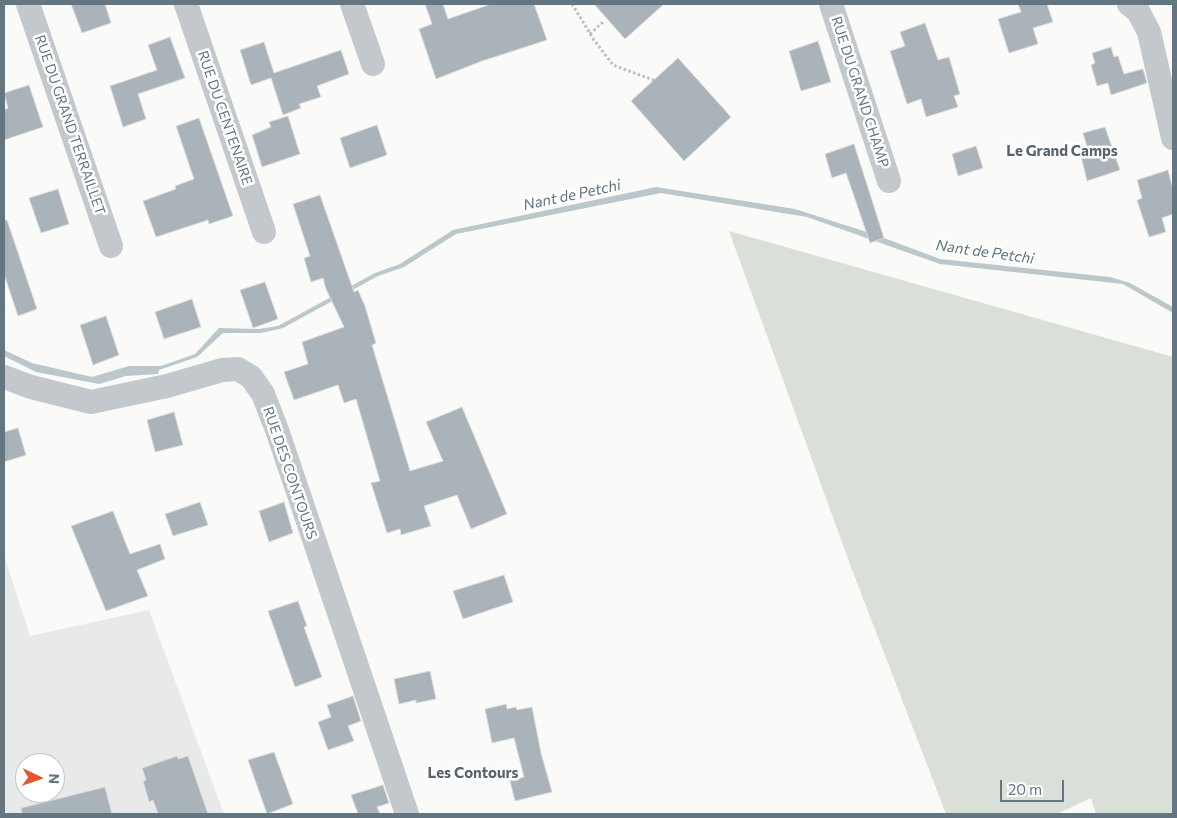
<!DOCTYPE html>
<style>
body{margin:0}
#map{position:relative;width:1177px;height:818px;overflow:hidden;background:#fafaf8;font-family:Commissioner,sans-serif}
canvas{display:block}
.frame{position:absolute;inset:0;border:5px solid #657683;pointer-events:none}
.north{position:absolute;left:15px;top:753px;width:50px;height:50px;box-sizing:border-box;background:#fff;border:1px solid #c1c8cd;border-radius:50%;rotate:93deg;font-size:14px;font-weight:700;line-height:20px;text-align:center;color:#657683}
.north::after{content:'';display:block;margin:auto;width:18px;height:22px;background:#e4572e;clip-path:polygon(50% 0,100% 100%,50% 72%,0 100%)}
.scale{position:absolute;left:1000px;top:780px;width:64px;height:22px;box-sizing:border-box;border:2px solid #657683;border-top:0;padding-left:6px;font-size:15px;line-height:18px;white-space:nowrap;color:#657683;-webkit-text-stroke:4px #fff;paint-order:stroke}
</style>
<div id="map">
<canvas width="1177" height="818"></canvas>
<div class="frame"></div>
<div class="north">N</div>
<div class="scale">20 m</div>
</div>
<script>
const c = document.querySelector('canvas').getContext('2d');
c.lineJoin = 'round';
function fillPath(path, color) { c.fillStyle = color; c.fill(path, 'evenodd'); }
const toPath = rows => new Path2D(rows.map(r => 'M' + r).join(''));
function strokePath(path, color, width, dash) { c.strokeStyle = color; c.lineWidth = width; c.lineCap = dash ? 'butt' : 'round'; c.setLineDash(dash || []); c.stroke(path); }
function label(font, color, halo, rows, align = 'center') {
  c.font = font + ' Commissioner,sans-serif'; c.lineWidth = 5; c.setLineDash([]); c.textBaseline = 'middle'; c.strokeStyle = halo; c.fillStyle = color; for (const [text, x, y, turn = 0] of rows) {
    c.save(); c.translate(x, y); c.rotate((+turn || 0) * Math.PI / 180); c.textAlign = isNaN(turn) ? turn : align; if (halo) c.strokeText(text, 0, 0); c.fillText(text, 0, 0); c.restore();
  }
}
fillPath(toPath([
 [4,555,30,636,149,610,224,814,4,814],
 [25,763,55,763,55,793,25,793]
]), '#e8e9e9');
fillPath(toPath([
 [729,231,1173,357,1173,814,1096,814,1091,798,1057,814,946,814,851,567]
]), '#dadfd7');
fillPath(toPath([
 [656,187,795,209,876,235,940,259,1110,277,1130,283,1173,307,1173,313,1123,284,940,264,807,217,661,193,456,234,404,267,378,276,283,328,261,333,223,333,197,357,159,370,158,374,126,376,99,384,36,372,4,356,4,350,32,363,92,377,129,366,161,366,195,354,219,328,259,329,278,326,375,273,400,264,453,230]
]), '#bbc7cb');
const building = toPath([
 [71,4,105,4,111,23,82,33,71,4],
 [425,4,443,4,448,19,491,4,534,4,547,40,482,61,436,79,419,29,432,24,425,4],
 [594,4,664,4,625,39,594,4],
 [1018,4,1047,4,1053,22,1033,28,1038,44,1009,53,998,19,1021,12,1018,4],
 [925,23,938,60,949,57,960,94,954,96,958,107,926,117,921,99,907,104,890,51,905,46,900,32,925,23],
 [170,37,185,78,138,94,146,119,123,127,110,86,157,70,148,45,170,37],
 [818,41,831,82,801,91,789,51,818,41],
 [264,42,274,73,341,50,349,74,317,86,321,97,299,104,301,108,283,115,271,78,251,85,240,50,264,42],
 [1111,47,1114,57,1118,56,1124,74,1143,69,1147,83,1111,95,1108,83,1097,86,1091,65,1095,63,1092,53,1111,47],
 [678,58,731,117,684,161,631,101,678,58],
 [29,85,43,127,4,140,4,110,8,108,4,93,29,85],
 [288,116,300,154,262,167,252,135,271,127,269,122,288,116],
 [199,118,233,216,209,224,208,220,156,237,143,201,176,189,175,186,194,179,176,126,199,118],
 [377,125,387,155,350,168,340,138,377,125],
 [1105,127,1120,170,1087,181,1081,156,1089,153,1083,133,1105,127],
 [854,144,884,238,870,243,846,173,832,178,825,154,854,144],
 [976,146,983,168,958,176,952,154,976,146],
 [1168,170,1173,189,1173,214,1162,218,1166,232,1149,237,1137,200,1142,198,1137,180,1168,170],
 [58,189,69,224,41,233,29,198,58,189],
 [320,195,354,292,358,290,365,306,376,343,372,345,410,471,443,461,426,422,462,407,507,514,471,529,457,495,424,506,431,526,401,535,400,529,387,533,371,483,380,481,356,399,344,403,338,385,294,400,284,372,308,364,302,342,344,327,326,289,323,278,311,282,304,258,310,256,293,204,320,195],
 [4,220,7,220,37,309,18,316,4,274,4,220],
 [265,282,278,319,253,328,240,290,265,282],
 [192,299,201,327,164,339,155,312,192,299],
 [106,316,119,355,93,365,80,325,106,316],
 [174,412,183,445,155,452,147,420,174,412],
 [18,428,26,455,4,462,4,432,18,428],
 [200,502,208,525,173,536,165,514,200,502],
 [284,502,293,533,269,542,259,511,284,502],
 [113,511,130,554,160,544,165,559,137,570,148,596,106,611,71,526,113,511],
 [504,575,513,602,463,619,453,591,504,575],
 [298,601,307,626,304,627,322,677,295,687,268,611,298,601],
 [430,671,436,699,416,703,416,700,399,704,394,679,430,671],
 [353,696,361,721,348,726,354,741,328,750,318,722,331,717,327,705,353,696],
 [506,704,507,709,516,707,517,710,532,707,541,753,552,792,515,801,510,781,524,777,514,738,492,743,485,709,506,704],
 [274,752,293,804,267,814,248,760,274,752],
 [177,756,178,759,188,756,208,814,158,814,153,800,149,802,143,781,146,780,142,768,177,756],
 [383,785,389,803,377,807,380,814,358,814,351,795,383,785],
 [105,787,112,814,22,814,21,808,105,787]
]);
fillPath(building, '#aab3b9');
strokePath(building, '#dcdcda', 1);
strokePath(toPath([
 [572,4,594,40,613,65,656,81],
 [590,34,603,22]
]), '#bbbfc2', 3, [2.5, 2.5]);
strokePath(toPath([
 [28,4,111,246],
 [186,4,264,232],
 [352,4,373,64],
 [831,4,889,181],
 [1129,4,1138,11,1149,32,1173,138],
 [4,377,31,387,91,402,167,386,222,370,238,369,251,377,263,394,277,430,407,814]
]), '#c3c8cc', 24);
label('14px', '#657683', '#fff', [
 ["RUE DU GRAND CHAMP",860,92,72],
 ["RUE DU CENTENAIRE",225,118,71],
 ["RUE DU GRAND TERRAILLET",70,125,71],
 ["RUE DES CONTOURS",290,473,71]
]);
label('bold 15px', '#57646e', '#fff', [
 ["Le Grand Camps",1062,151],
 ["Les Contours",473,773]
]);
label('italic 15px', '#60757c', '#fff', [
 ["Nant de Petchi",572,195,-12],
 ["Nant de Petchi",985,252,8]
]);
</script>
